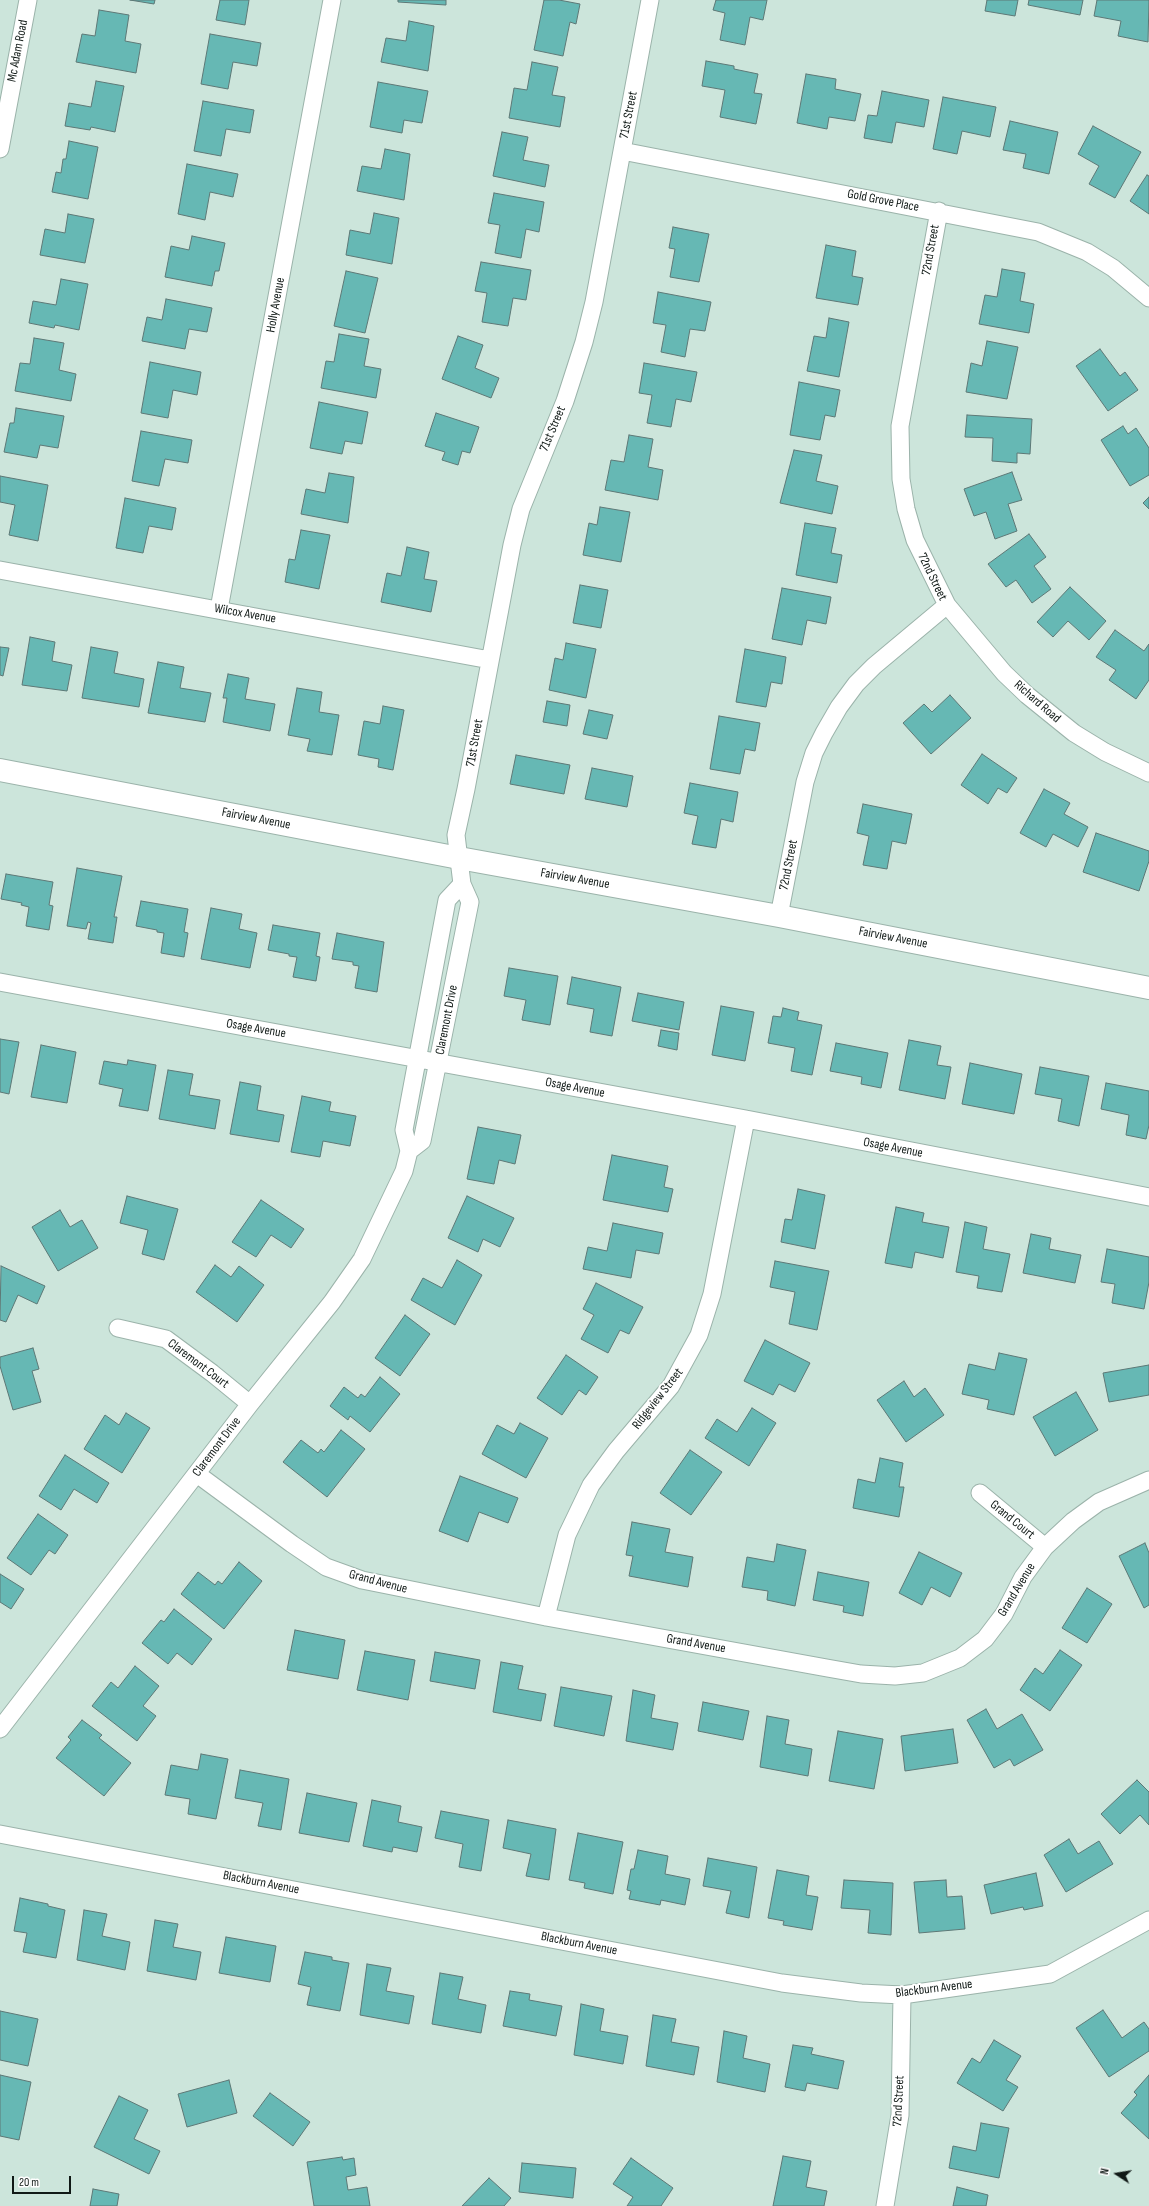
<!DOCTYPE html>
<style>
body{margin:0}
#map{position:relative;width:1149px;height:2206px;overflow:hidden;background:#cce5db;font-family:"Sofia Sans Condensed",sans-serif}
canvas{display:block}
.north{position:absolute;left:1097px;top:2154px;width:40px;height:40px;-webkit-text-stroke:3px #fff;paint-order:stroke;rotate:282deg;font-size:11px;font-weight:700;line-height:16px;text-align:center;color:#101916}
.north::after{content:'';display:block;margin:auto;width:14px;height:18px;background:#101916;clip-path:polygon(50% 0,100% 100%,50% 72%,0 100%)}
.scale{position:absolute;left:12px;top:2176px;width:59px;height:18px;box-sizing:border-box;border:2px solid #101916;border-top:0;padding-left:5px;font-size:12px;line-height:14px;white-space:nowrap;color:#101916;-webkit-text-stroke:3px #fff;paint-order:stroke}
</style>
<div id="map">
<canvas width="1149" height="2206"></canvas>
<div class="north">N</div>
<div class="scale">20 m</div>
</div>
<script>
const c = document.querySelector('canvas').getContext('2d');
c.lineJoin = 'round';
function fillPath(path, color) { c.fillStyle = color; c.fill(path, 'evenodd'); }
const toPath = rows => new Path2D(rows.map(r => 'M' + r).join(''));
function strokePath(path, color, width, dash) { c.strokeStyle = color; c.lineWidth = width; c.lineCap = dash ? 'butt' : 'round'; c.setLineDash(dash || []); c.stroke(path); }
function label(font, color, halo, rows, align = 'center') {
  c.font = font + ' "Sofia Sans Condensed",sans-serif'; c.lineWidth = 4; c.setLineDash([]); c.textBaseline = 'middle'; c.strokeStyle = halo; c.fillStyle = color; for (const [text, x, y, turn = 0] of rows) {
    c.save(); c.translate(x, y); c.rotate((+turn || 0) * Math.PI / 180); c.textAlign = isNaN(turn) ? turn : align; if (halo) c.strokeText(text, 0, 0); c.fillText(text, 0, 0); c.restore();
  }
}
const building = toPath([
 [130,0,155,0,154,4,130,0],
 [220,0,249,0,245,25,216,20,220,0],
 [398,0,446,0,446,5,398,2,398,0],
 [544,0,559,0,580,4,576,24,570,22,563,56,534,50,544,0],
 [716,0,767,0,763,20,750,17,745,45,720,40,725,13,713,10,716,0],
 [987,0,1018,0,1015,16,985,11,987,0],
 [1029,0,1083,0,1080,15,1028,5,1029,0],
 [1097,0,1149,0,1148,42,1118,36,1121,21,1094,16,1097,0],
 [99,10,129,15,125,41,141,44,136,73,76,62,82,34,95,36,99,10],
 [409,21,434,26,428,71,381,62,386,38,406,41,409,21],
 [210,34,261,43,257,66,233,62,228,89,201,84,210,34],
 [706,61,734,66,734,69,758,74,754,93,762,94,756,124,720,117,725,90,702,86,706,61],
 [532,62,558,67,552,95,565,97,560,127,509,118,514,88,527,90,532,62],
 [806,74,836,79,835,89,861,94,855,121,829,117,827,129,797,123,806,74],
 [96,81,124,86,115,132,91,127,90,130,65,126,69,103,91,107,96,81],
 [378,82,428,91,422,123,404,120,402,133,370,127,378,82],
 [882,91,929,100,924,127,896,122,892,143,864,138,868,115,877,116,882,91],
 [943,97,996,107,990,137,962,131,957,154,933,149,943,97],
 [203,101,254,110,250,133,226,129,221,156,194,151,203,101],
 [1010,121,1058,132,1049,174,1023,168,1026,154,1003,150,1010,121],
 [1093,126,1141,152,1115,198,1089,184,1099,166,1078,154,1093,126],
 [502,132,528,137,523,160,549,165,545,187,493,176,502,132],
 [69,141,98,147,88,199,52,192,56,172,61,173,63,159,66,159,69,141],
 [385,149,410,154,404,200,357,191,362,166,381,169,385,149],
 [187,164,238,174,233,197,210,192,205,220,178,214,187,164],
 [1147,175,1149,176,1149,214,1130,201,1147,175],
 [494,193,544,202,539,232,526,229,521,258,495,253,500,225,488,223,494,193],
 [374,213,399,218,392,264,346,255,350,230,370,234,374,213],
 [68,214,94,219,85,263,40,255,45,229,65,233,68,214],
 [673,227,709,234,699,282,670,277,675,249,669,248,673,227],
 [192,236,225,243,219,271,215,271,212,286,165,277,171,246,189,250,192,236],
 [826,245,856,251,852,276,863,278,858,305,816,298,826,245],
 [481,262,531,270,526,300,513,298,508,326,482,322,487,293,475,291,481,262],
 [1002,269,1025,273,1020,301,1034,304,1029,333,979,324,985,295,997,297,1002,269],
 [346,271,378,278,365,333,334,326,346,271],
 [61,279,88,284,79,330,55,325,54,328,29,323,33,301,56,305,61,279],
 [658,292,711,302,705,331,690,329,685,357,661,352,666,325,653,323,658,292],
 [166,299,212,308,207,332,189,329,185,349,142,341,147,317,162,320,166,299],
 [829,318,849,322,839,377,807,371,814,336,826,338,829,318],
 [339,334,369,339,364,366,381,369,376,398,321,388,326,361,334,362,339,334],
 [458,336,483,345,475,368,499,378,491,398,442,379,458,336],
 [34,338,64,343,59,370,76,374,71,401,15,391,20,363,30,364,34,338],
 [987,341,1018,347,1007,399,966,392,971,363,982,366,987,341],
 [1100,349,1120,376,1125,372,1138,390,1108,411,1076,366,1100,349],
 [150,362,201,372,197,395,173,390,168,418,141,413,150,362],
 [644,363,697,372,691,402,676,399,671,427,647,423,652,395,639,393,644,363],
 [799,382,840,390,835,417,825,415,820,440,790,435,799,382],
 [319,402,368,412,362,444,345,441,342,454,310,448,319,402],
 [16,408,64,416,58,448,40,445,37,458,4,452,10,423,14,423,16,408],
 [436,413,479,427,470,453,462,451,458,465,442,460,445,452,425,446,436,413],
 [967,415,1032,419,1030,454,1017,453,1017,463,992,461,993,438,965,437,967,415],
 [1123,426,1128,434,1136,428,1149,448,1149,475,1130,486,1101,440,1123,426],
 [141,431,192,440,188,463,165,459,159,486,132,481,141,431],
 [629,435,653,439,648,467,663,470,658,500,605,490,611,460,624,462,629,435],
 [794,450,822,455,816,481,838,486,832,514,780,503,794,450],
 [1012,472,1022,500,1008,504,1017,531,995,539,986,512,974,516,964,489,1012,472],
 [329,473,354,477,348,523,301,514,306,489,325,493,329,473],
 [0,476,48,485,38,541,9,535,15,505,0,502,0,476],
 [1149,497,1149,509,1143,503,1149,497],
 [125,498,176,508,172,530,149,526,143,553,116,548,125,498],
 [600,507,630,512,621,562,583,555,589,523,597,525,600,507],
 [805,523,836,528,831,553,842,555,837,583,796,575,805,523],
 [301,530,330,535,319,589,285,582,289,559,295,560,301,530],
 [1029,534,1046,557,1034,566,1051,589,1032,603,1016,580,1006,587,988,564,1029,534],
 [407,547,429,552,424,579,437,581,431,612,381,602,387,573,401,576,407,547],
 [580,585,608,590,601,628,573,623,580,585],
 [1070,587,1106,621,1089,640,1068,621,1053,637,1037,622,1070,587],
 [782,588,831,597,826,624,807,620,802,645,772,639,782,588],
 [1115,630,1144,651,1149,644,1149,680,1136,699,1109,680,1116,670,1096,657,1115,630],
 [30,637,55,642,52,661,72,665,67,691,22,685,30,637],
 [566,643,596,649,586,698,549,690,555,658,563,660,566,643],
 [0,647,9,648,3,676,0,675,0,647],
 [91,647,118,652,114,673,144,679,139,707,82,698,91,647],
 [745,649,786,657,782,684,771,682,766,707,736,702,745,649],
 [158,662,184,667,180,688,211,693,205,722,148,713,158,662],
 [228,674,249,678,245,699,275,704,270,731,223,722,227,698,223,698,228,674],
 [297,688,322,692,319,712,339,715,332,755,307,751,310,739,288,735,297,688],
 [950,695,971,718,931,754,903,723,924,704,932,712,950,695],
 [547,701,570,705,567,726,543,722,547,701],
 [383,706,404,710,393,770,378,767,379,759,358,755,364,721,380,724,383,706],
 [589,710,613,715,607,739,583,734,589,710],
 [719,716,760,723,755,751,745,749,740,774,710,769,719,716],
 [982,754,1017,778,1007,793,998,788,988,804,961,785,982,754],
 [516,755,570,765,564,794,510,784,516,755],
 [592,768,633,776,627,807,585,799,592,768],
 [690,783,738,792,733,822,721,819,716,848,692,844,698,816,684,813,690,783],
 [1044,789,1070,803,1064,814,1088,827,1078,847,1053,834,1046,847,1020,833,1044,789],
 [863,804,912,814,906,844,892,841,887,869,863,865,869,836,857,833,863,804],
 [1096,833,1149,851,1149,861,1139,891,1083,872,1096,833],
 [77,868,122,876,114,917,117,917,113,943,88,939,91,923,88,922,86,929,67,926,77,868],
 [6,874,53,882,49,905,53,906,49,930,26,926,29,907,21,905,22,903,1,899,6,874],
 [141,901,188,909,184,932,188,933,184,957,161,953,164,933,157,932,157,930,136,926,141,901],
 [211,908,242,914,239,929,257,933,250,968,201,959,211,908],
 [273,925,320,933,316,956,320,957,316,981,293,977,297,957,289,956,289,954,268,950,273,925],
 [337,933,384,942,377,992,355,988,359,966,353,965,353,962,332,959,337,933],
 [509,968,558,976,550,1025,522,1020,526,1000,504,996,509,968],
 [572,977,621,987,612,1036,590,1032,594,1009,567,1004,572,977],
 [638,993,684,1002,679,1030,632,1021,638,993],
 [721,1006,754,1012,745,1061,712,1055,721,1006],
 [783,1008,799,1012,797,1020,822,1025,812,1075,791,1071,795,1048,768,1043,773,1016,781,1017,783,1008],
 [661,1030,679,1033,677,1050,658,1046,661,1030],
 [0,1039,19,1042,9,1094,0,1092,0,1039],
 [909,1040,941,1046,937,1065,951,1067,945,1099,899,1090,909,1040],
 [836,1043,888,1053,881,1088,861,1084,862,1077,830,1071,836,1043],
 [41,1045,76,1052,67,1103,31,1097,41,1045],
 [128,1060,156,1065,148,1111,119,1106,123,1089,99,1084,104,1061,127,1065,128,1060],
 [970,1063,1022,1074,1014,1114,962,1104,970,1063],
 [1040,1067,1089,1076,1079,1126,1058,1121,1062,1099,1035,1094,1040,1067],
 [168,1070,193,1074,189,1095,220,1100,215,1129,159,1119,168,1070],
 [240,1082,261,1086,257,1110,284,1115,279,1142,230,1134,240,1082],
 [1106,1083,1149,1091,1149,1125,1146,1139,1126,1135,1129,1115,1101,1109,1106,1083],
 [302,1096,331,1102,329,1111,356,1116,350,1146,323,1141,320,1157,291,1152,302,1096],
 [478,1127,521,1135,515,1164,499,1160,494,1184,467,1179,478,1127],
 [612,1155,668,1166,664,1187,673,1189,668,1212,603,1200,612,1155],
 [798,1189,825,1195,815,1249,781,1242,785,1219,792,1220,798,1189],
 [127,1196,178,1209,164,1260,142,1254,148,1230,120,1223,127,1196],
 [467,1196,514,1218,500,1247,483,1239,478,1252,448,1238,467,1196],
 [261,1200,304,1229,291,1248,271,1235,256,1257,232,1242,261,1200],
 [896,1207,924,1213,922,1222,949,1227,943,1258,915,1252,912,1268,885,1263,896,1207],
 [60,1210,70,1227,82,1220,98,1248,58,1271,32,1227,60,1210],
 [965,1222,987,1227,983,1249,1010,1254,1002,1292,977,1288,979,1276,956,1272,965,1222],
 [613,1223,663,1233,659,1254,636,1250,631,1278,583,1269,588,1247,607,1251,613,1223],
 [1031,1234,1051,1238,1049,1249,1081,1255,1075,1283,1023,1273,1031,1234],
 [1107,1249,1149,1257,1149,1282,1144,1309,1112,1303,1115,1284,1101,1282,1107,1249],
 [457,1260,482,1275,455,1325,411,1300,423,1278,442,1288,457,1260],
 [775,1261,829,1271,817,1330,789,1324,795,1292,770,1287,775,1261],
 [215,1265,231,1277,239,1266,264,1285,237,1322,196,1292,215,1265],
 [1,1266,45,1286,37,1304,18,1295,6,1322,0,1320,1,1266],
 [596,1283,643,1307,629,1334,620,1330,608,1353,581,1339,594,1315,583,1309,596,1283],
 [405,1315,430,1334,400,1376,375,1358,405,1315],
 [765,1340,810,1363,795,1392,779,1384,773,1395,744,1381,765,1340],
 [33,1348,39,1369,32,1371,41,1402,13,1410,0,1366,0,1357,33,1348],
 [999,1353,1027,1359,1014,1415,987,1409,989,1400,962,1394,969,1364,995,1370,999,1353],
 [566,1355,598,1377,586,1395,579,1390,562,1415,537,1398,566,1355],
 [1149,1365,1149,1395,1109,1402,1103,1373,1149,1365],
 [380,1377,400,1394,370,1432,350,1416,348,1420,330,1406,344,1387,358,1398,361,1394,365,1397,380,1377],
 [904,1381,914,1397,925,1388,944,1415,906,1442,877,1400,904,1381],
 [1076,1392,1098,1430,1055,1456,1033,1417,1076,1392],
 [752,1408,776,1423,749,1466,705,1438,717,1419,737,1432,752,1408],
 [126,1413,150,1428,122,1473,84,1449,105,1415,119,1425,126,1413],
 [520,1423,548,1438,526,1478,482,1454,497,1425,514,1434,520,1423],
 [341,1430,365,1449,327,1497,283,1462,301,1440,318,1453,321,1449,324,1452,341,1430],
 [690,1450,722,1472,691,1515,660,1493,690,1450],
 [65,1455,109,1483,97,1503,74,1489,61,1510,39,1496,65,1455],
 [880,1458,903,1463,899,1487,904,1487,899,1517,853,1508,858,1479,875,1483,880,1458],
 [460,1476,518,1498,508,1523,479,1512,468,1542,439,1531,460,1476],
 [38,1514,68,1535,55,1554,49,1550,31,1575,7,1558,38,1514],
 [632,1522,670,1529,665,1552,693,1557,688,1587,629,1576,633,1556,626,1555,632,1522],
 [1145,1543,1149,1553,1149,1605,1144,1608,1119,1556,1145,1543],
 [777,1544,806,1550,795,1606,767,1600,768,1591,742,1587,747,1557,774,1562,777,1544],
 [919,1552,962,1573,950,1597,931,1587,922,1605,899,1593,919,1552],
 [239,1562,262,1581,224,1629,181,1594,198,1572,215,1585,218,1581,222,1584,239,1562],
 [818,1572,869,1582,863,1616,843,1612,844,1606,813,1600,818,1572],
 [0,1574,24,1589,11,1609,0,1602,0,1574],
 [1087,1588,1112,1604,1087,1643,1062,1628,1087,1588],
 [174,1609,212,1639,192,1665,177,1653,168,1664,142,1643,161,1620,164,1622,174,1609],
 [295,1630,345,1640,338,1679,287,1670,295,1630],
 [1060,1650,1082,1665,1050,1711,1020,1690,1035,1668,1043,1674,1060,1650],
 [365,1651,415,1660,408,1700,357,1690,365,1651],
 [435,1652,480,1660,475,1689,430,1681,435,1652],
 [501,1662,523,1666,518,1689,546,1694,541,1721,493,1712,501,1662],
 [135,1666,159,1686,143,1706,156,1716,137,1741,92,1706,111,1682,118,1688,135,1666],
 [561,1687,612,1696,604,1736,554,1726,561,1687],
 [633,1690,655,1695,651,1718,678,1723,673,1750,626,1741,633,1690],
 [703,1702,749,1711,743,1740,698,1731,703,1702],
 [986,1709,997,1729,1022,1714,1043,1750,1014,1766,1010,1759,994,1768,967,1720,986,1709],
 [767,1716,789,1720,785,1744,812,1749,808,1776,760,1767,767,1716],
 [82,1720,102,1735,99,1738,131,1763,104,1796,56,1758,71,1740,68,1737,82,1720],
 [953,1729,958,1763,905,1771,901,1736,953,1729],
 [838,1731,883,1739,874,1789,829,1781,838,1731],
 [201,1754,228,1759,216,1819,188,1814,190,1799,165,1795,171,1765,198,1770,201,1754],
 [240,1770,289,1779,281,1830,258,1826,263,1803,235,1798,240,1770],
 [1137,1780,1149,1792,1149,1825,1140,1815,1120,1834,1101,1814,1137,1780],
 [307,1793,357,1803,349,1842,299,1833,307,1793],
 [372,1800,401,1806,398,1822,422,1827,417,1852,393,1847,392,1852,363,1846,372,1800],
 [441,1811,489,1820,481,1871,459,1867,463,1844,435,1838,441,1811],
 [508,1820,556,1829,549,1880,526,1876,531,1854,503,1848,508,1820],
 [578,1833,623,1842,613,1894,584,1888,585,1883,569,1880,578,1833],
 [1069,1839,1078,1854,1099,1841,1113,1864,1066,1892,1044,1855,1069,1839],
 [638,1850,668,1856,665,1874,690,1879,685,1905,661,1900,660,1905,629,1899,631,1891,627,1890,631,1869,634,1869,638,1850],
 [708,1858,757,1867,749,1918,726,1913,731,1891,703,1886,708,1858],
 [777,1870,809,1876,806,1895,818,1897,812,1930,783,1925,784,1921,768,1918,777,1870],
 [1036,1873,1043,1906,1024,1910,1023,1907,991,1914,984,1885,1036,1873],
 [844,1880,893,1883,891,1935,868,1933,870,1910,841,1908,844,1880],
 [946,1880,947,1897,962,1896,965,1929,919,1933,914,1882,946,1880],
 [20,1898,48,1904,48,1906,65,1910,56,1958,23,1952,27,1933,14,1931,20,1898],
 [84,1910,107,1914,102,1936,130,1942,125,1970,77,1960,84,1910],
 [155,1920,178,1924,173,1947,201,1952,196,1980,147,1971,155,1920],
 [226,1937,276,1946,270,1982,219,1973,226,1937],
 [305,1952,332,1957,332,1960,349,1963,340,2011,307,2005,311,1987,298,1984,305,1952],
 [367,1964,391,1968,386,1991,414,1996,409,2024,360,2015,367,1964],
 [440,1973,463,1977,458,1999,486,2005,481,2033,432,2024,440,1973],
 [510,1991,530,1994,529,2000,562,2006,556,2036,503,2026,510,1991],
 [581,2004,604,2009,600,2031,628,2036,623,2064,574,2055,581,2004],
 [1103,2010,1122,2038,1144,2022,1149,2029,1149,2051,1109,2077,1076,2028,1103,2010],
 [0,2011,38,2019,28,2066,0,2060,0,2011],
 [653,2015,676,2019,671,2042,699,2047,694,2075,646,2066,653,2015],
 [724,2031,747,2036,743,2058,770,2064,765,2092,717,2082,724,2031],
 [994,2040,1021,2056,1006,2080,1018,2087,1003,2111,957,2083,972,2058,980,2063,994,2040],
 [793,2045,813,2048,811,2054,844,2061,838,2089,807,2083,805,2091,785,2087,793,2045],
 [0,2075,31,2082,19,2140,0,2136,0,2075],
 [1149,2075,1149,2139,1121,2113,1137,2095,1134,2092,1149,2075],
 [229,2080,237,2113,187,2127,178,2094,229,2080],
 [270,2093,310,2122,293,2146,253,2116,270,2093],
 [119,2096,148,2110,134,2139,160,2151,149,2174,94,2147,119,2096],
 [981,2123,1009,2128,999,2178,949,2168,953,2146,976,2151,981,2123],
 [783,2156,811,2161,806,2187,827,2191,824,2206,773,2206,783,2156],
 [342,2157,343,2160,354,2158,356,2175,346,2177,348,2190,367,2187,370,2206,314,2206,307,2162,342,2157],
 [631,2158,673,2188,661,2206,627,2206,633,2197,613,2184,631,2158],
 [522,2163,576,2168,573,2198,519,2192,522,2163],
 [489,2178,511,2198,504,2206,462,2206,489,2178],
 [957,2187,988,2195,986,2206,953,2206,957,2187],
 [93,2189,119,2194,117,2206,90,2206,93,2189]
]);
fillPath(building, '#66b8b4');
strokePath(building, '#5d7876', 1);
const street = toPath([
 [0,149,28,0],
 [622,151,1038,232,1087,252,1113,268,1149,298],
 [939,211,900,426,901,479,906,509,915,540,947,605,1004,673,1027,695,1074,733,1105,752,1149,773],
 [0,570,490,660],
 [219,609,332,0],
 [779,916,805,782,814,753,824,733,839,707,856,684,874,666,947,605],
 [0,982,746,1119,1149,1197],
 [409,1151,422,1141,470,902,462,884,456,835,466,789,512,545,521,509,565,401,584,342,594,302,650,0],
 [118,1328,166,1339,212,1373,250,1404],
 [197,1474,292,1544,326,1567,362,1580,546,1617,827,1668,861,1674,895,1676,923,1673,960,1658,985,1639,1004,1614,1023,1577,1045,1547,1073,1521,1099,1502,1149,1480],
 [980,1493,1045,1547],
 [546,1617,567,1535,591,1485,616,1451,671,1386,699,1335,712,1294,746,1119],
 [0,1729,250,1404,332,1302,362,1259,404,1171,409,1151,404,1130,447,900,462,884],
 [0,1834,782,1983,861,1993,902,1995,1050,1974,1149,1920],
 [885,2206,900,2115,902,1995]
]);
const secondary = toPath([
 [0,770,459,858,779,916,1149,988]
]);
strokePath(street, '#9bb3aa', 19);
strokePath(secondary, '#9bb3aa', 24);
strokePath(street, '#fff', 17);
strokePath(secondary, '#fff', 22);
label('13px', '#101916', '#fff', [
 ["Mc Adam Road",18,51,-79],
 ["71st Street",629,115,-79],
 ["Gold Grove Place",883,201,11],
 ["72nd Street",931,250,-80],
 ["Holly Avenue",276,305,-80],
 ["71st Street",553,429,-67],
 ["72nd Street",932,577,64],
 ["Wilcox Avenue",245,614,10],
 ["Richard Road",1037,702,41],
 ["71st Street",475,743,-80],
 ["Fairview Avenue",256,819,11],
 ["72nd Street",789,865,-79],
 ["Fairview Avenue",575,879,10],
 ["Fairview Avenue",893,938,11],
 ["Claremont Drive",447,1020,-79],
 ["Osage Avenue",256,1029,10],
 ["Osage Avenue",575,1088,11],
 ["Osage Avenue",893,1148,11],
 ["Claremont Court",198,1364,37],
 ["Ridgeview Street",658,1399,-52],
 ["Claremont Drive",217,1447,-53],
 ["Grand Court",1012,1520,39],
 ["Grand Avenue",378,1582,15],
 ["Grand Avenue",1017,1590,-59],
 ["Grand Avenue",696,1644,10],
 ["Blackburn Avenue",261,1883,11],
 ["Blackburn Avenue",579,1944,11],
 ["Blackburn Avenue",934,1989,-7],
 ["72nd Street",899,2101,-87]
]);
</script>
